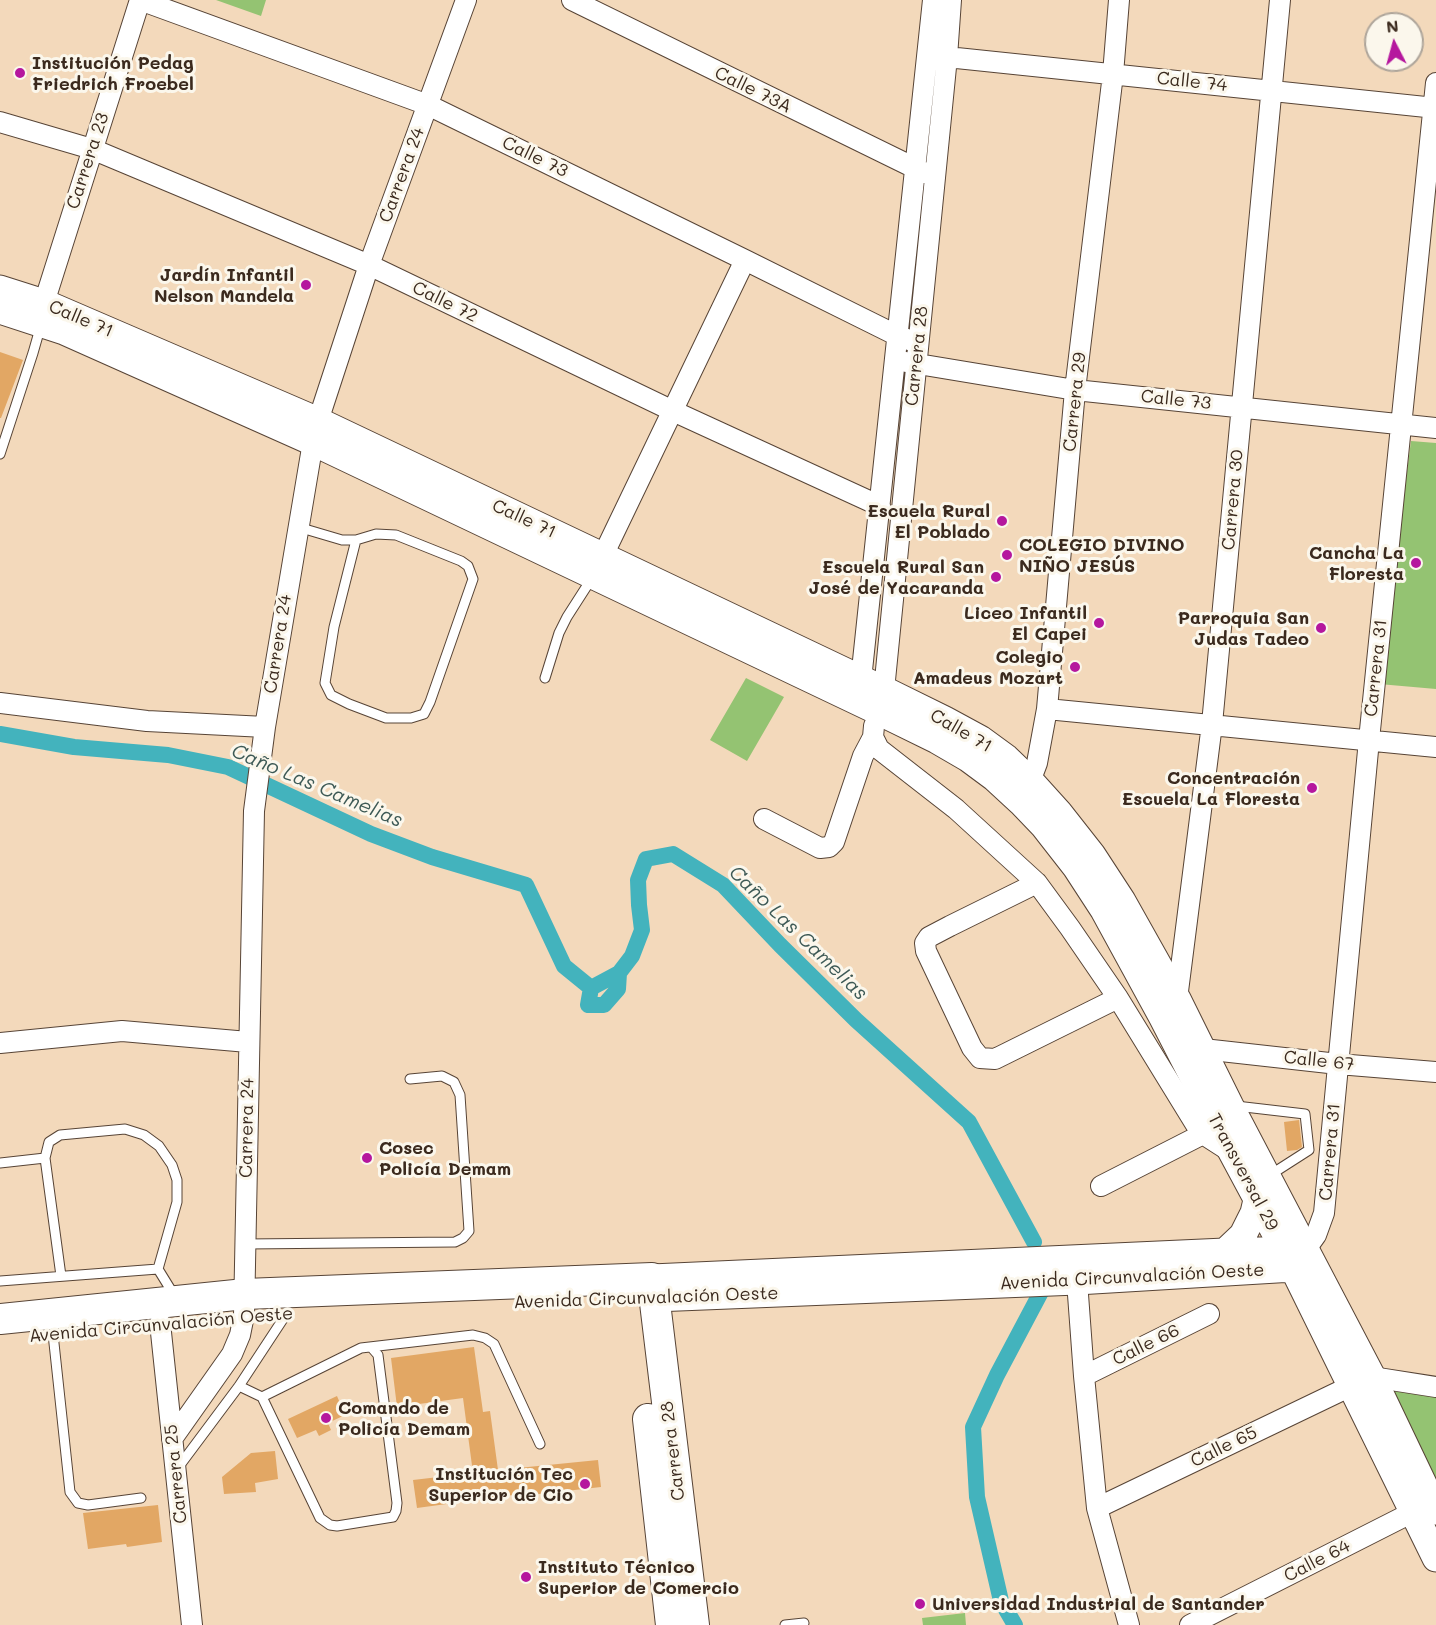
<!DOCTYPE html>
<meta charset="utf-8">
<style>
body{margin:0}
#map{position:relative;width:1436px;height:1625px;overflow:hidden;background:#f3d9bb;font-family:Mali,sans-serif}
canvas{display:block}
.north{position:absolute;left:1364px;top:12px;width:60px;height:60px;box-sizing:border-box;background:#fbf7ec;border:2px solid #aea59a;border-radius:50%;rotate:354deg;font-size:16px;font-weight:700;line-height:24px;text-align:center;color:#3b2a1e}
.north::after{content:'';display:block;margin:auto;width:21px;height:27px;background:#b5179e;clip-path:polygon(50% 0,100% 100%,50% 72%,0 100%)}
</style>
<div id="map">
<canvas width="1436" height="1625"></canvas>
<div class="north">N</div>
</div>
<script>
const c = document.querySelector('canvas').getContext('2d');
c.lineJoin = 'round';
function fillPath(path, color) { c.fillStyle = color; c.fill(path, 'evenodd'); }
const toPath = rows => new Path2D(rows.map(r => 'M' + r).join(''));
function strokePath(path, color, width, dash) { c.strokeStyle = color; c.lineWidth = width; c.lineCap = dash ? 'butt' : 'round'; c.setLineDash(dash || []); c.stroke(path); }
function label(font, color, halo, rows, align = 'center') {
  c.font = font + ' Mali,sans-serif'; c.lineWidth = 6; c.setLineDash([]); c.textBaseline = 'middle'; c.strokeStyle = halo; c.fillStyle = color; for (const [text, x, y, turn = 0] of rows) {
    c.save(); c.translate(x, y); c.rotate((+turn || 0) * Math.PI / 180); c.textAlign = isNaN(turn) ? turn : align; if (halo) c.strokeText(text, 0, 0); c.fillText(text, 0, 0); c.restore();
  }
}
fillPath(toPath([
 [216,0,266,0,261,16],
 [1411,441,1436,443,1436,689,1379,684],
 [746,678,784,697,747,761,710,740],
 [1387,1388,1436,1397,1436,1491],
 [965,1613,966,1625,923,1625,922,1618]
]), '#94c372');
strokePath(toPath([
 [0,734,74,747,168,755,228,767,371,834,432,857,526,885,564,966,591,988,619,973,632,956,642,930,639,905,638,880,646,859,673,854,723,885,780,945,856,1020,969,1122,1034,1242],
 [591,988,588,1005,604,1005,618,989,619,973],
 [1015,1625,1001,1601,977,1497,973,1427,997,1375,1041,1292]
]), '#43b3bd', 16);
fillPath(toPath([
 [0,352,23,360,1,418,0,418],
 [1299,1120,1302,1147,1297,1150,1287,1151,1284,1122],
 [474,1347,483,1412,490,1411,498,1470,598,1460,601,1487,513,1497,513,1495,417,1508,413,1480,473,1473,463,1398,397,1407,391,1358],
 [337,1396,345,1415,328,1423,331,1430,319,1436,316,1430,297,1438,288,1419],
 [275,1451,278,1479,255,1483,256,1492,224,1494,222,1477,251,1453],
 [158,1505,162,1542,127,1547,126,1544,88,1549,83,1513]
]), '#e2a764');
const lane = toPath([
 [0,454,33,353,41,325],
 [298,527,342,540,356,540,376,534,396,535,461,561,468,566,473,579,430,702,424,714,411,718,386,718,349,704,331,695,325,683,334,627,356,540],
 [545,678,559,633,567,617,592,578],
 [1236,1106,1305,1114,1309,1150,1270,1175],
 [0,1163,45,1158],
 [245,1244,455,1242,463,1238,469,1231,460,1095,454,1082,442,1076,410,1079],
 [61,1276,45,1158,49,1142,60,1135,125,1129,144,1135,159,1146,172,1165,177,1180,177,1202,158,1269,174,1295],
 [0,1281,158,1269],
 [53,1334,70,1492,78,1503,88,1505,141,1498],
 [239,1386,262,1397,361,1348,473,1335,485,1338,494,1344,540,1444],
 [262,1397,320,1518,330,1525,337,1526,393,1517,396,1511,397,1503,378,1355,371,1347],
 [177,1469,239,1386,287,1313],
 [785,1625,804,1623]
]);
const street = toPath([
 [140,0,428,105,745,260,898,336,918,343],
 [572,0,925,173],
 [951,0,947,57,884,690,880,712,874,726,873,737,879,749,956,809,1037,883,1070,928,1118,998,1196,1125,1203,1134,1231,1152],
 [947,57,1436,108],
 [0,122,92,149,369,265,673,411,880,506],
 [42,314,44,303,140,0],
 [906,362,1075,390,1436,428],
 [597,568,745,260],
 [860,689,933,0],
 [0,703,147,721,265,727],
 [1047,709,1436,747],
 [1026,792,1037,763,1047,709,1075,390,1113,74,1119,0],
 [764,819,820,848,829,847,834,842,863,756,873,737],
 [1037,883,950,926,929,937,925,943,926,951,972,1048,980,1058,995,1059,1118,998],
 [1177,999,1212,724,1280,0],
 [0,1043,122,1031,248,1042],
 [1203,1049,1338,1064,1436,1072],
 [1101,1186,1203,1134],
 [1306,1249,1316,1235,1324,1213,1369,740,1436,83],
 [1077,1281,1084,1376,1097,1508,1129,1625],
 [160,1323,192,1625],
 [1084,1376,1209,1314],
 [1372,1377,1436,1387],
 [172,1439,232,1354,240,1335,244,1315,254,811,265,727,313,442,318,421,369,265,466,0],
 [1097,1508,1351,1386],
 [1190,1625,1413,1512]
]);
const secondary = toPath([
 [0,289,44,303,318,421,884,690,945,720,980,739,1006,758,1031,782,1059,813,1092,855,1122,901,1177,999,1230,1106,1372,1377,1436,1511],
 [0,310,64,331,313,442,880,712,937,740,968,758,995,778,1021,802,1044,826,1076,867,1104,910,1163,1018,1232,1152,1285,1251,1436,1558],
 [1225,1252,1243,1235,1254,1213,1257,1200],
 [652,1278,1225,1252,1296,1250],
 [654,1298,1077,1281,1310,1267]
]);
const primary = toPath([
 [0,1319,245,1294,652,1278,694,1625],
 [648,1419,671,1625]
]);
strokePath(lane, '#574436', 11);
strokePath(street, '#574436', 22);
strokePath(secondary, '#574436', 29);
strokePath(primary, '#574436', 32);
strokePath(lane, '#fff', 9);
strokePath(street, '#fff', 20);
strokePath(secondary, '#fff', 27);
strokePath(primary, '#fff', 30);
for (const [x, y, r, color] of [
 [20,73,6,"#b5179e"],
 [306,285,6,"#b5179e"],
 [1002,521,6,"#b5179e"],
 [1007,555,6,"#b5179e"],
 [1416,563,6,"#b5179e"],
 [996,577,6,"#b5179e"],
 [1099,623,6,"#b5179e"],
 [1321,628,6,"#b5179e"],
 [1075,667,6,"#b5179e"],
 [1312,788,6,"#b5179e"],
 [367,1158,6,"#b5179e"],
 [326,1418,6,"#b5179e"],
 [585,1484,6,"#b5179e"],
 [526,1577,6,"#b5179e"],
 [920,1604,6,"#b5179e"]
]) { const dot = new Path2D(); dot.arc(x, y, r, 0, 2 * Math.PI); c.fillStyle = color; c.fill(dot); strokePath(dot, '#fbf7ec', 2); }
label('bold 18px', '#3b2a1e', '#fbf7ec', [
 ["Institución Pedag",32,63,"left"],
 ["Friedrich Froebel",32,84,"left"],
 ["Jardín Infantil",294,275],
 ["Nelson Mandela",294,296],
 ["Escuela Rural",990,511],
 ["El Poblado",990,532],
 ["COLEGIO DIVINO",1019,545,"left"],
 ["NIÑO JESÚS",1019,566,"left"],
 ["Cancha La",1404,553],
 ["Floresta",1404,574],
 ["Escuela Rural San",984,567],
 ["José de Yacaranda",984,588],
 ["Liceo Infantil",1087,613],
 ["El Capei",1087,634],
 ["Parroquia San",1309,618],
 ["Judas Tadeo",1309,639],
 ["Colegio",1063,657],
 ["Amadeus Mozart",1063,678],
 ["Concentración",1300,778],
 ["Escuela La Floresta",1300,799],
 ["Cosec",379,1148,"left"],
 ["Policía Demam",379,1169,"left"],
 ["Comando de",338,1408,"left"],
 ["Policía Demam",338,1429,"left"],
 ["Institución Tec",573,1474],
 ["Superior de Cio",573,1495],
 ["Instituto Técnico",538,1567,"left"],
 ["Superior de Comercio",538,1588,"left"],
 ["Universidad Industrial de Santander",932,1604,"left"]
], 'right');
label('18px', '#3b2a1e', '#fbf7ec', [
 ["Calle 74",1192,82,6],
 ["Calle 73A",753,90,26],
 ["Calle 73",535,157,26],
 ["Carrera 23",88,161,-72],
 ["Carrera 24",402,175,-70],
 ["Calle 72",445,302,26],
 ["Calle 71",81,319,23],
 ["Carrera 28",917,356,-84],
 ["Calle 73",1176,400,6],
 ["Carrera 29",1075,402,-84],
 ["Carrera 30",1233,500,-85],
 ["Calle 71",524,519,25],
 ["Carrera 24",278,644,-81],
 ["Carrera 31",1376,668,-84],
 ["Calle 71",961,731,30],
 ["Calle 67",1319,1061,6],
 ["Carrera 24",247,1128,-89],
 ["Carrera 31",1330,1152,-85],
 ["Transversal 29",1243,1172,62],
 ["Avenida Circunvalación Oeste",1132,1277,-3],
 ["Avenida Circunvalación Oeste",646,1298,-2],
 ["Avenida Circunvalación Oeste",161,1325,-5],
 ["Calle 66",1146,1345,-26],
 ["Calle 65",1224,1447,-26],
 ["Carrera 28",673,1451,-97],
 ["Carrera 25",176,1474,-96],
 ["Calle 64",1317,1561,-27]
]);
label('italic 20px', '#3e5a56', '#fbf7ec', [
 ["Caño Las Camelias",317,786,23],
 ["Caño Las Camelias",798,933,44]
]);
</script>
